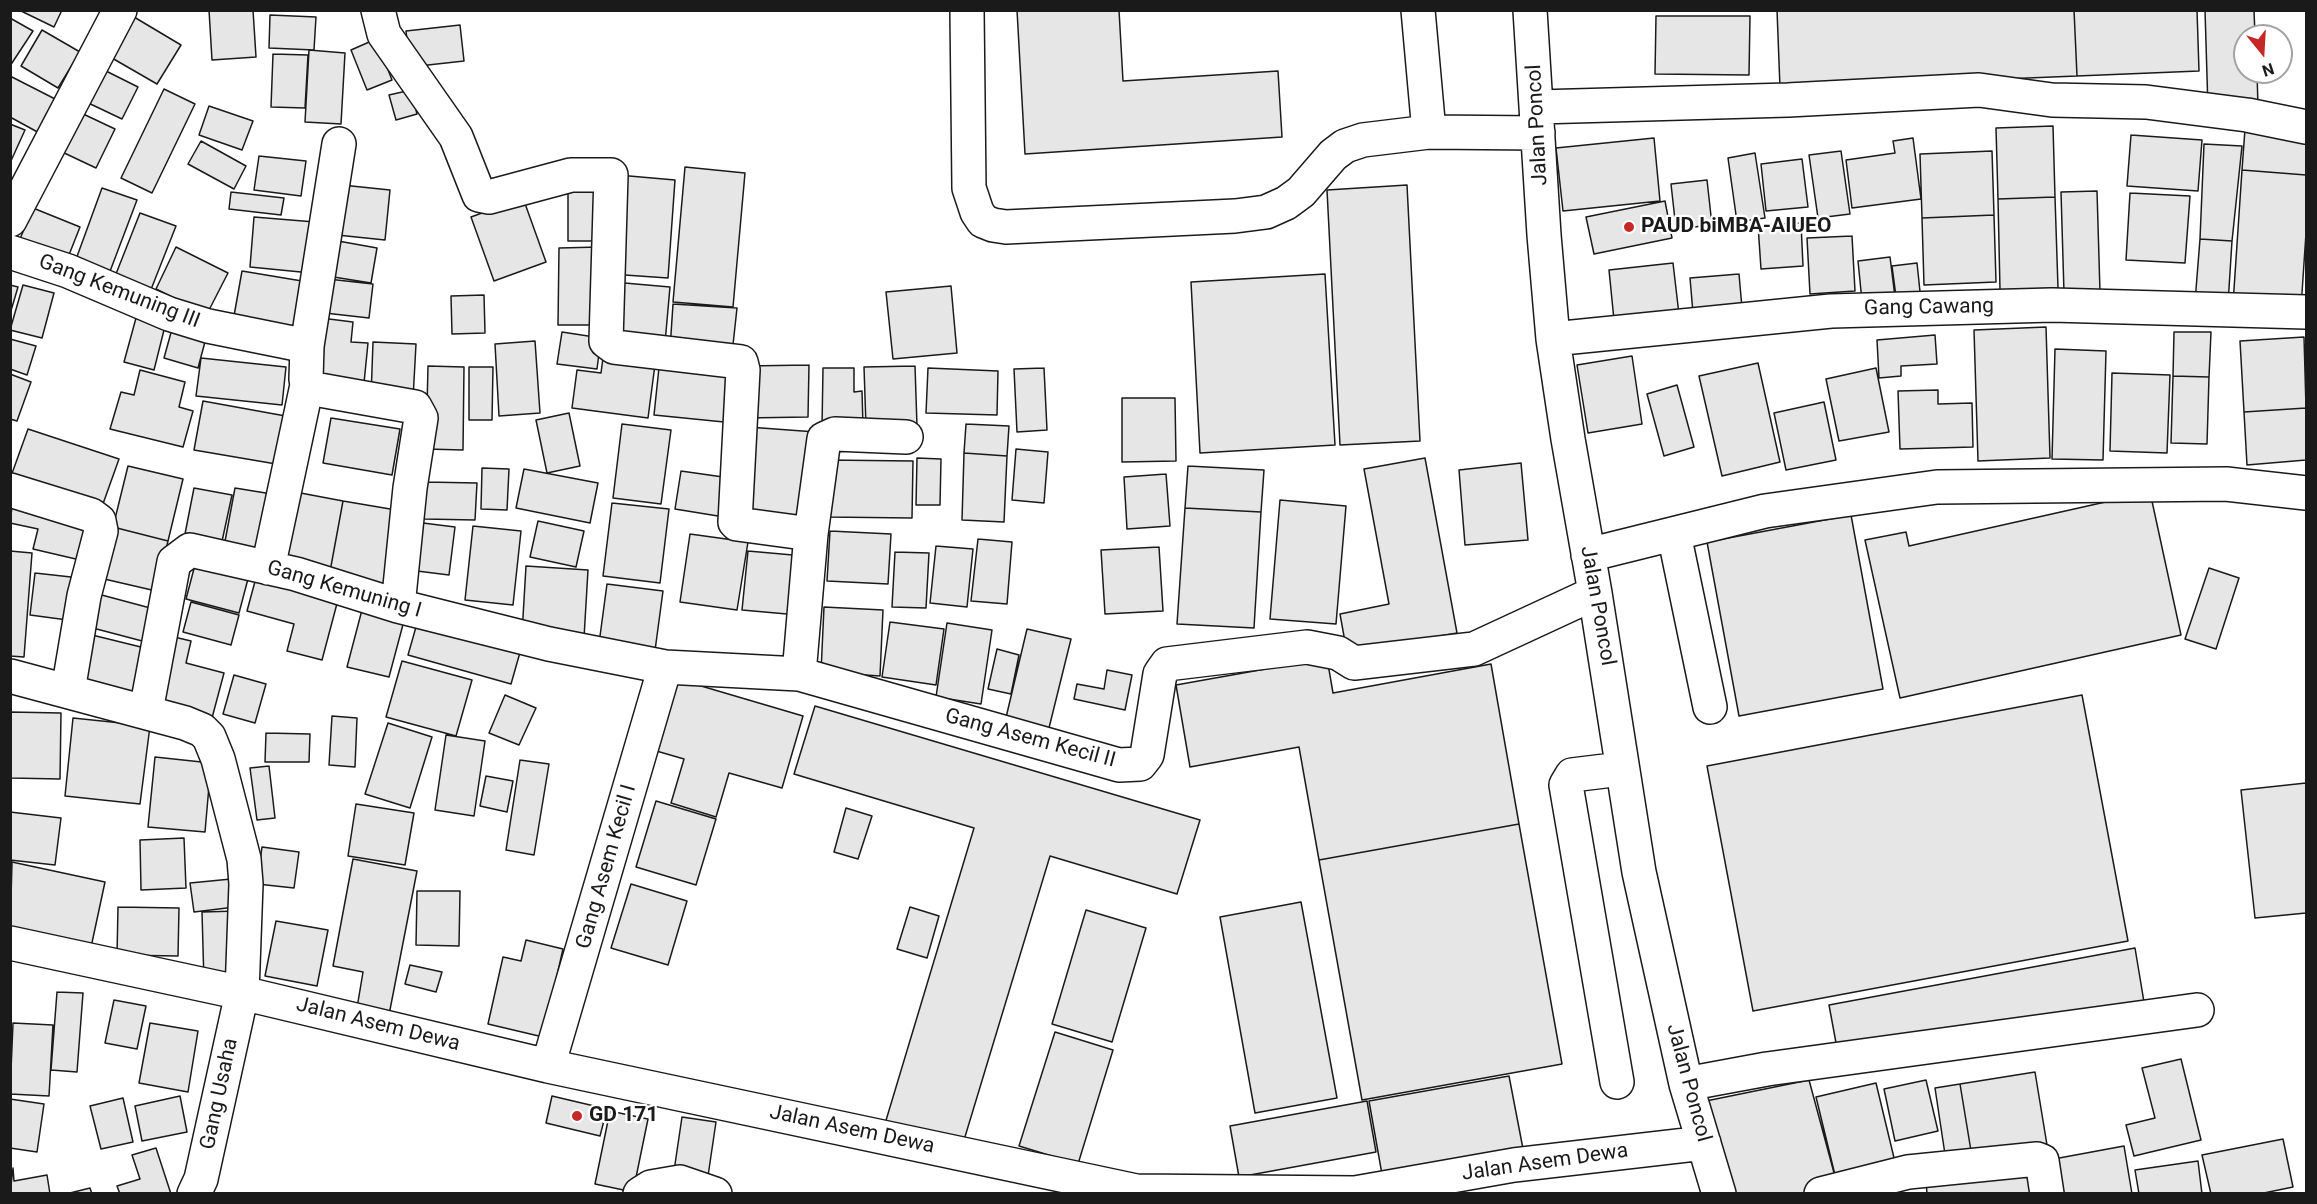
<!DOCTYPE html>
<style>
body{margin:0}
#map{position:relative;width:2317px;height:1204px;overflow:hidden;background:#fff;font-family:Roboto,sans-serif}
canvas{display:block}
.frame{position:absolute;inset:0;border:12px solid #1a1a1a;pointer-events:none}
.north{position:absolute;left:2233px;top:24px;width:60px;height:60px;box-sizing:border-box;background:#fff;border:2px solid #a3a3a3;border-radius:50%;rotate:162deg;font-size:16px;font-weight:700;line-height:24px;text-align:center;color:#1a1a1a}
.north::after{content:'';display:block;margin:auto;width:21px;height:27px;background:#c62828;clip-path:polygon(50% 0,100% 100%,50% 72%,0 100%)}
</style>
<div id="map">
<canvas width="2317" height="1204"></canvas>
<div class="frame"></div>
<div class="north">N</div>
</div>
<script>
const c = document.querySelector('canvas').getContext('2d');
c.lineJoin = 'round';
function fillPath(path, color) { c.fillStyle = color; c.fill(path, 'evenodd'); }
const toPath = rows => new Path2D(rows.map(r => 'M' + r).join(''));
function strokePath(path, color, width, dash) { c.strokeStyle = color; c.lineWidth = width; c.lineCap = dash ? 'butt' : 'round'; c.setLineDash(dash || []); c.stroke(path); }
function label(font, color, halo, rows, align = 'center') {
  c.font = font + ' Roboto,sans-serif'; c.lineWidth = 4.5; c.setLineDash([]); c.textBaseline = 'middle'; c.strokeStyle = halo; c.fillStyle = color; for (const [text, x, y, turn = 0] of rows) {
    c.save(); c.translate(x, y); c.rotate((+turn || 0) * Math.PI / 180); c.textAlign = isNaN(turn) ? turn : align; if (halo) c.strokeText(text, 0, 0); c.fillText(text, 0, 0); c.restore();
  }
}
const building = toPath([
 [19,10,62,10,54,27,19,10],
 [209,10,253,10,256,57,212,60,209,10],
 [1017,10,1119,10,1123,81,1278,71,1282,137,1025,154,1017,10],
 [1777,10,2074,10,2077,76,1780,88,1777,10],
 [2074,10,2197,10,2199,71,2077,76,2074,10],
 [2205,10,2254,10,2255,36,2245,36,2245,72,2257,72,2258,107,2208,109,2205,10],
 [129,14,181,45,157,84,105,54,129,14],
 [270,15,316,17,314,50,269,48,270,15],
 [1656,16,1750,16,1749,75,1655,74,1656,16],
 [10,18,33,31,10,66,10,18],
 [460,25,464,61,410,67,406,31,460,25],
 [42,30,80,52,58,88,21,66,42,30],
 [376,39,392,80,367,90,351,50,376,39],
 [309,50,345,53,341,124,305,122,309,50],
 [273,54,308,55,305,108,271,107,273,54],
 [98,67,138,87,122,119,82,100,98,67],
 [10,76,61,102,43,135,10,117,10,76],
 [164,89,195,104,152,193,121,178,164,89],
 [411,90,417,114,396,120,389,95,411,90],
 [209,106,253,121,242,150,199,135,209,106],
 [79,112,115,129,96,168,60,151,79,112],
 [10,124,25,130,10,163,10,124],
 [2053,126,2055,197,1998,199,1996,128,2053,126],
 [2245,129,2306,133,2306,175,2242,170,2245,129],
 [2131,135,2202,140,2198,191,2127,186,2131,135],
 [1654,138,1660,201,1563,211,1556,148,1654,138],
 [1913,138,1921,199,1852,208,1846,160,1895,153,1893,141,1913,138],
 [201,141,246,166,234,189,188,164,201,141],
 [2204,144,2242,146,2232,241,2200,239,2204,144],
 [1841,151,1850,214,1818,218,1809,155,1841,151],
 [1992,151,1994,215,1922,218,1920,154,1992,151],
 [1755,153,1765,218,1737,222,1728,158,1755,153],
 [259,156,306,161,301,196,254,190,259,156],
 [1802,159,1808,207,1766,211,1761,164,1802,159],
 [685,167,745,173,733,307,673,302,685,167],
 [2242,170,2306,175,2306,233,2301,308,2233,304,2242,170],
 [618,175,675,180,668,278,610,274,618,175],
 [604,180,605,241,568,241,568,181,604,180],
 [1707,180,1712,225,1676,229,1671,184,1707,180],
 [342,185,390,190,385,240,337,235,342,185],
 [1407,185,1420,441,1340,445,1327,190,1407,185],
 [102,188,137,200,109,274,75,262,102,188],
 [2097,191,2100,292,2064,293,2061,192,2097,191],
 [231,192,284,198,281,215,229,209,231,192],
 [2130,193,2190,196,2185,263,2126,260,2130,193],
 [2055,197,2058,288,2000,290,1998,199,2055,197],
 [523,198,546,262,494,281,471,217,523,198],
 [1665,201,1672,238,1594,254,1586,217,1665,201],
 [33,208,80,227,65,265,17,246,33,208],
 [140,213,176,226,150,292,114,279,140,213],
 [1994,215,1996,282,1924,285,1922,218,1994,215],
 [254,217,315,222,311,273,250,267,254,217],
 [1801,223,1803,266,1761,269,1758,225,1801,223],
 [1852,236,1855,291,1810,294,1807,238,1852,236],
 [327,239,377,248,371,283,321,275,327,239],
 [2200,239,2232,241,2228,304,2195,302,2200,239],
 [176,247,228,273,207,314,156,289,176,247],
 [599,247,599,325,558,325,559,248,599,247],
 [1890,257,1895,297,1862,301,1858,261,1890,257],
 [1673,263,1680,323,1615,330,1609,270,1673,263],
 [1917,263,1921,301,1897,304,1892,266,1917,263],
 [242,271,302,281,293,337,232,327,242,271],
 [1325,274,1335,445,1200,453,1191,282,1325,274],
 [1739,274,1742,308,1693,313,1690,278,1739,274],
 [319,278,373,284,369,318,316,312,319,278],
 [613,282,670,287,665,343,608,339,613,282],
 [10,285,18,287,10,314,10,285],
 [23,285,54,293,42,338,10,330,23,285],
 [951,286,957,353,893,359,886,292,951,286],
 [484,295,485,333,452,334,451,296,484,295],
 [673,304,737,308,732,354,670,349,673,304],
 [136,318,165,326,154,370,124,362,136,318],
 [321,318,353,322,351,342,368,343,363,393,314,388,321,318],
 [2046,327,2050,458,1978,461,1974,330,2046,327],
 [172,329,206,338,198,368,164,358,172,329],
 [562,332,601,338,597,369,557,364,562,332],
 [2174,332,2211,332,2209,377,2173,376,2174,332],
 [1935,335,1937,364,1901,366,1901,376,1879,378,1877,340,1935,335],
 [2304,337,2306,408,2244,412,2240,341,2304,337],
 [10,339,36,346,27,375,10,369,10,339],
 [535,341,540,413,499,416,495,344,535,341],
 [373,342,416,344,413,399,371,397,373,342],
 [2055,349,2106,351,2103,460,2052,459,2055,349],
 [604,350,656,357,648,418,572,408,577,370,601,373,604,350],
 [1632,356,1642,424,1588,433,1577,365,1632,356],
 [201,358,286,367,282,405,196,396,201,358],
 [660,358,740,366,734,423,654,415,660,358],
 [1758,363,1780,462,1722,476,1699,376,1758,363],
 [809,365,808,417,745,418,745,366,809,365],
 [428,366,464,367,463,450,426,449,428,366],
 [915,366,917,426,866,427,864,367,915,366],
 [469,367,493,367,492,420,469,420,469,367],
 [823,368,854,368,854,392,862,391,863,426,822,427,823,368],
 [928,368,998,371,997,415,926,413,928,368],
 [1044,368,1047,430,1017,432,1014,369,1044,368],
 [1876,368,1889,432,1839,441,1826,379,1876,368],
 [140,370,185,382,179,407,193,411,183,447,110,429,121,392,134,395,140,370],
 [2112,373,2170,375,2167,453,2110,451,2112,373],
 [10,374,31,382,17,421,10,419,10,374],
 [2173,376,2209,377,2207,444,2171,443,2173,376],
 [1677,385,1694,447,1664,456,1647,394,1677,385],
 [1938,390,1938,404,1972,403,1973,447,1900,449,1898,391,1938,390],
 [1122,398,1175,398,1176,461,1122,462,1122,398],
 [203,401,291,417,282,465,194,450,203,401],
 [1824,402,1836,460,1786,470,1774,413,1824,402],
 [2306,408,2306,460,2247,465,2244,412,2306,408],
 [569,413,580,466,547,473,536,420,569,413],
 [331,418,400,429,392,475,323,463,331,418],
 [622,424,671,430,661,504,613,498,622,424],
 [966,424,1009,426,1007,456,964,453,966,424],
 [748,427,816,432,809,522,741,516,748,427],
 [28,429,119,459,99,515,10,479,28,429],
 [1016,449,1048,452,1044,503,1012,500,1016,449],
 [964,453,1007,456,1004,522,962,520,964,453],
 [917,458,941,459,940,505,916,505,917,458],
 [1425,458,1457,633,1347,653,1340,614,1389,604,1364,469,1425,458],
 [826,460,913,461,912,518,826,517,826,460],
 [1521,463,1528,540,1465,545,1459,470,1521,463],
 [128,466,183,479,168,541,113,527,128,466],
 [1188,466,1264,470,1261,512,1185,508,1188,466],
 [482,468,509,469,507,510,481,509,482,468],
 [524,469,598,483,590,523,516,508,524,469],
 [681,471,730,478,724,517,675,509,681,471],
 [1166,474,1170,526,1127,529,1124,477,1166,474],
 [425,482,477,483,475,520,424,519,425,482],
 [194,488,232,495,221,546,184,539,194,488],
 [235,488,278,495,266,559,223,552,235,488],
 [290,491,343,501,329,577,274,566,290,491],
 [2150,492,2181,635,1900,698,1865,540,1906,532,1909,546,2150,492],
 [13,499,90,517,80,560,33,549,38,529,10,523,13,499],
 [1280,500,1346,506,1336,624,1270,619,1280,500],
 [343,501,402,511,387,588,329,577,343,501],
 [612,503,669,509,660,583,603,576,612,503],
 [1185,508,1261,512,1254,628,1177,624,1185,508],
 [1851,515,1883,689,1739,716,1707,542,1851,515],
 [538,521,584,531,576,567,530,557,538,521],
 [423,523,455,527,449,575,417,571,423,523],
 [473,526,521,531,513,605,465,600,473,526],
 [113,527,168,541,156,591,100,578,113,527],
 [830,531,891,534,888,584,827,581,830,531],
 [690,534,748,542,737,610,680,602,690,534],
 [978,539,1012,542,1007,604,971,601,978,539],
 [936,546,973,549,967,607,930,603,936,546],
 [1159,547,1163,611,1105,614,1101,550,1159,547],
 [10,551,32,553,24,657,10,656,10,551],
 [748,551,804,556,798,615,742,610,748,551],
 [895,552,929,553,926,608,892,607,895,552],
 [196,561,249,575,239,613,186,599,196,561],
 [526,566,588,570,584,638,522,634,526,566],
 [2209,568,2239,578,2216,649,2185,639,2209,568],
 [35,573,80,578,75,621,30,615,35,573],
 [257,574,339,596,322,660,287,651,294,624,247,611,257,574],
 [607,584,663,591,654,658,598,651,607,584],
 [98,594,154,609,146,642,89,627,98,594],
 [191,602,239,615,231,645,183,632,191,602],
 [363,606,405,617,389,677,347,667,363,606],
 [824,607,883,610,880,676,821,672,824,607],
 [418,620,521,649,511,684,408,655,418,620],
 [890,622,944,629,936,685,882,677,890,622],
 [947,623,992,630,981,704,936,697,947,623],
 [1027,629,1071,639,1047,736,1004,726,1027,629],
 [88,634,149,649,137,700,75,686,88,634],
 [170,636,191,641,186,663,224,673,212,718,154,704,170,636],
 [997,649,1019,655,1011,694,988,689,997,649],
 [1327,658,1333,693,1491,664,1519,824,1319,860,1299,747,1190,767,1176,685,1327,658],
 [402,661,472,680,456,736,386,717,402,661],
 [1107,670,1132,675,1125,710,1074,699,1077,684,1104,689,1107,670],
 [234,675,266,684,255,723,223,714,234,675],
 [674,678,803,716,782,788,729,773,716,817,671,803,684,759,653,750,674,678],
 [505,695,536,708,519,745,489,733,505,695],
 [2082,695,2128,941,1753,1011,1707,766,2082,695],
 [815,706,1200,820,1177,894,1050,856,961,1150,884,1127,974,828,794,774,815,706],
 [10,712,61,713,60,779,10,778,10,712],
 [332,716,357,718,355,767,329,765,332,716],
 [73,718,150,726,140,804,65,796,73,718],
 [388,723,432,737,410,808,365,794,388,723],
 [266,733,310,734,309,762,265,762,266,733],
 [446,735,485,741,474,816,435,810,446,735],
 [155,757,211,763,205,832,148,827,155,757],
 [520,760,549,764,534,855,506,850,520,760],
 [269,766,275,818,257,820,250,768,269,766],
 [486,776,513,781,507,812,480,806,486,776],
 [2306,783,2306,913,2255,918,2241,790,2306,783],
 [656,801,716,819,696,885,636,867,656,801],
 [356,804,414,813,405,865,348,856,356,804],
 [846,808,872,816,858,859,834,852,846,808],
 [10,812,61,818,55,865,10,860,10,812],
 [1519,824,1562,1064,1362,1100,1319,860,1519,824],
 [184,838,186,888,141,890,140,840,184,838],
 [262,847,299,852,294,888,257,884,262,847],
 [353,859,417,871,388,1020,356,1014,363,972,333,966,353,859],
 [12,862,105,882,90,952,10,935,12,862],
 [231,879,235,907,194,912,190,883,231,879],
 [631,884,687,901,668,965,611,948,631,884],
 [417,891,460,891,459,946,416,945,417,891],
 [1301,902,1337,1098,1255,1113,1220,917,1301,902],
 [118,907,179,908,178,956,117,955,118,907],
 [910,907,939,916,927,958,897,949,910,907],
 [1086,910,1146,928,1112,1042,1052,1024,1086,910],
 [237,911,240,981,204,983,202,912,237,911],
 [276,921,328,930,317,986,265,976,276,921],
 [526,940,563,949,543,1037,488,1024,503,957,521,961,526,940],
 [2135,948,2144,1002,1839,1059,1829,1005,2135,948],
 [410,965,442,972,436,992,405,984,410,965],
 [57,992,83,993,77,1072,51,1070,57,992],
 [114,1000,146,1006,137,1049,105,1043,114,1000],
 [13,1023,53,1025,49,1096,10,1094,13,1023],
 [150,1023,198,1031,188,1092,139,1083,150,1023],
 [1055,1032,1113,1050,1078,1164,1019,1146,1055,1032],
 [2181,1059,2201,1140,2134,1156,2126,1125,2155,1118,2142,1068,2181,1059],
 [2035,1072,2047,1145,1972,1157,1960,1084,2035,1072],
 [1509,1076,1524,1154,1383,1180,1369,1101,1509,1076],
 [1809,1080,1837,1184,1801,1194,1725,1194,1701,1102,1809,1080],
 [1926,1080,1938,1131,1895,1141,1884,1089,1926,1080],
 [1876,1083,1895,1162,1835,1175,1816,1097,1876,1083],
 [1960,1084,1972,1157,1946,1161,1935,1088,1960,1084],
 [180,1096,187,1132,142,1141,135,1106,180,1096],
 [552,1096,607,1109,600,1136,546,1123,552,1096],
 [123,1098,133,1142,101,1149,90,1106,123,1098],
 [10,1099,44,1104,37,1152,10,1148,10,1099],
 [1367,1101,1376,1152,1239,1177,1230,1126,1367,1101],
 [610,1111,648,1119,633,1192,595,1184,610,1111],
 [682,1117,716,1122,708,1176,674,1171,682,1117],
 [2283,1139,2293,1187,2259,1194,2211,1194,2202,1155,2283,1139],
 [2124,1146,2132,1194,2049,1194,2043,1161,2124,1146],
 [156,1148,171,1194,120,1194,117,1186,140,1179,132,1155,156,1148],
 [2198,1161,2202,1194,2139,1194,2135,1170,2198,1161],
 [13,1168,14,1181,47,1175,50,1194,10,1194,13,1168],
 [2043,1168,2046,1194,1927,1194,1926,1181,2043,1168],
 [90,1188,92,1194,66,1194,90,1188]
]);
fillPath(building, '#e6e6e6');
strokePath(building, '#1a1a1a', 1.5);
const minor = toPath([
 [378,10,384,34,456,137,479,195,489,197,571,175,611,175,606,341,614,347,741,362,743,370,735,522,737,524,811,534],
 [967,10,969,188,977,212,983,221,993,225,1006,227,1235,216,1266,212,1286,203,1301,192,1333,155,1345,146,1363,140,1429,132,1538,133],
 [1418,10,1429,132],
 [1530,10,1544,235,1553,339,1568,439,1595,593,1639,872,1686,1084,1719,1194],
 [1538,107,1788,100,1979,90,2052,100,2146,102,2247,115,2306,127],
 [10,220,120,10],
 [10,252,68,271,169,314,208,326,307,346,306,379,307,385,314,389,415,407,421,418,410,488,398,606],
 [1553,339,1831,311,2052,305,2306,312],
 [307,346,339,144],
 [10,490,91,515,99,521,101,531,84,596,68,691],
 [1674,534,1710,707],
 [1588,555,1765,511,1937,487,2226,484,2306,493],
 [268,568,307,385],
 [799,674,811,534,824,439,835,434,906,437],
 [10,676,185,723,202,730,209,737,218,759,244,859,246,884,242,993,201,1179,194,1194],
 [146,711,174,562,190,550,296,574,398,606,549,644,665,667,799,674,1119,765,1140,764,1147,755,1160,674,1167,664,1307,647,1338,653,1354,663,1474,649,1595,593],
 [10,943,242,993,548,1066,1136,1191,1355,1193,1514,1165,1704,1143],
 [548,1066,665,667],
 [1617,1082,1566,785,1572,775,1621,769],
 [1686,1084,1767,1069,2197,1010],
 [640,1194,651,1187,680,1182,715,1194],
 [1821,1194,1908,1172,2037,1159,2042,1161,2047,1194]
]);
strokePath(minor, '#1a1a1a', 36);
strokePath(minor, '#fff', 33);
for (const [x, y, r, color] of [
 [1629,227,6,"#c62828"],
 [577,1116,6,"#c62828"]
]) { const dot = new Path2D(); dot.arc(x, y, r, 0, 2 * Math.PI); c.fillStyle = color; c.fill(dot); strokePath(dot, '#fff', 2); }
label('21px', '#1a1a1a', '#fff', [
 ["Jalan Poncol",1538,125,-93],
 ["Gang Kemuning III",119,292,21],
 ["Gang Cawang",1929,308,-1],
 ["Gang Kemuning I",344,590,16],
 ["Jalan Poncol",1597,606,80],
 ["Gang Asem Kecil II",1030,739,15],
 ["Gang Asem Kecil I",607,867,-74],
 ["Jalan Asem Dewa",378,1025,14],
 ["Jalan Poncol",1688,1083,75],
 ["Gang Usaha",220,1094,-78],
 ["Jalan Asem Dewa",852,1130,12],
 ["Jalan Asem Dewa",1545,1163,-8]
]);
label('bold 21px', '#1a1a1a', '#fff', [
 ["PAUD biMBA-AIUEO",1641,227],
 ["GD 171",589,1116]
], 'left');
</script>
